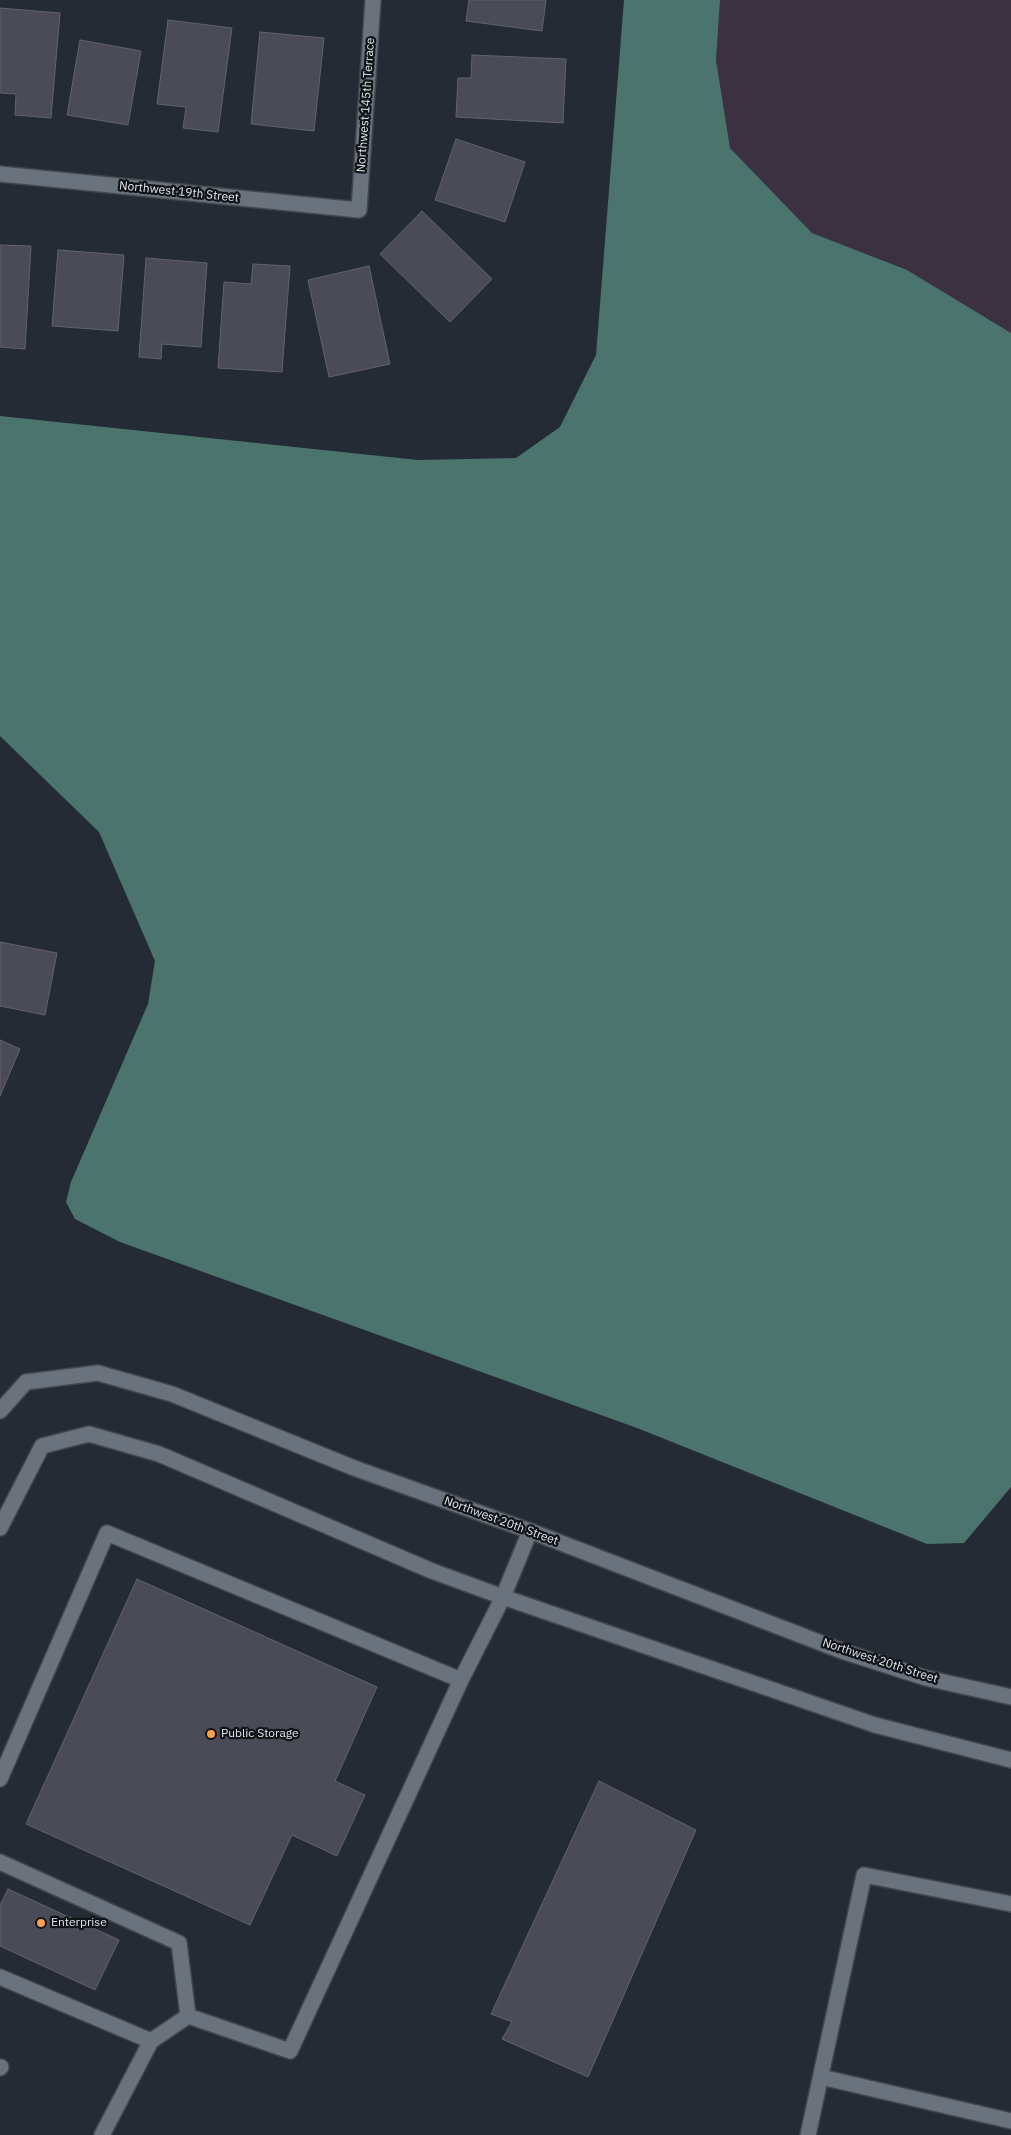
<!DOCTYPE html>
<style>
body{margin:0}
canvas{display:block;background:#242b34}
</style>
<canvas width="1011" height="2135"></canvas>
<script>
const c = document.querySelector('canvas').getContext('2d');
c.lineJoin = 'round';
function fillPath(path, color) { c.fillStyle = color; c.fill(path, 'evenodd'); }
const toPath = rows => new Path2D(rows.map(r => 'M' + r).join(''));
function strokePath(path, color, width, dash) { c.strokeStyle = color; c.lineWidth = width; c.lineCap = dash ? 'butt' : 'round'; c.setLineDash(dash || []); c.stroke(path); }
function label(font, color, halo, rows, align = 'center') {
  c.font = font + ' "IBM Plex Sans",sans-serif'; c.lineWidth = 4.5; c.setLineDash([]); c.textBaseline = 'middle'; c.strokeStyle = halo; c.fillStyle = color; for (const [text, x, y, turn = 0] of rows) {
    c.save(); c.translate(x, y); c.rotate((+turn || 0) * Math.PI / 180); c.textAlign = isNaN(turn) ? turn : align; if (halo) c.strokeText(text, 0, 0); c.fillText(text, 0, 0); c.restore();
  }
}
fillPath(toPath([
 [720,0,1011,0,1011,333,907,270,812,233,730,148,716,60]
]), '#3c3140');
fillPath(toPath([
 [624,0,720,0,716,60,730,148,812,233,907,270,1011,333,1011,1487,964,1543,927,1544,637,1428,120,1242,75,1219,66,1202,71,1182,148,1004,155,961,99,832,0,736,0,416,418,460,516,458,560,427,596,355]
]), '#4b746d');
const building = toPath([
 [469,0,546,0,542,31,466,21,469,0],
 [0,8,60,13,51,118,15,115,16,94,0,93,0,8],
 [168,20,232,28,218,132,183,128,186,107,157,104,168,20],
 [260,32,324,38,314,131,251,124,260,32],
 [80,40,141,51,128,125,67,115,80,40],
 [472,55,566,59,563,123,456,117,458,78,471,78,472,55],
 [456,139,525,162,505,222,435,200,456,139],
 [422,211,492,279,450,322,380,254,422,211],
 [0,245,31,246,25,349,0,347,0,245],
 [58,250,124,255,118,331,52,326,58,250],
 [146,258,207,263,201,347,162,344,161,359,139,357,146,258],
 [253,264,290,266,282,372,218,368,224,282,251,284,253,264],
 [369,266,390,364,329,377,308,280,369,266],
 [0,942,57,953,45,1015,0,1006,0,942],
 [0,1040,20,1049,0,1096,0,1040],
 [137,1579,377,1687,335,1781,365,1795,337,1856,292,1835,250,1925,26,1824,137,1579],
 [599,1781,696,1830,588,2077,502,2039,512,2022,491,2014,599,1781],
 [8,1889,119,1940,95,1990,0,1946,0,1905,8,1889]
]);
fillPath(building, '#4a4b56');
strokePath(building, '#61626d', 1);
const minor = toPath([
 [0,174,359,210,373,0],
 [0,1411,26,1382,98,1373,172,1394,354,1468,530,1531,842,1651,926,1678,1011,1697],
 [0,1528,42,1446,89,1434,159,1454,432,1571,503,1597,875,1725,1011,1760],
 [0,1779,107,1533,461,1680],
 [0,1862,179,1943,188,2016],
 [0,1977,151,2041],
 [188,2016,290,2051,461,1680,503,1597,530,1531],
 [0,2068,1,2067],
 [821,2077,1011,2121],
 [102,2135,151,2041,188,2016],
 [808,2135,864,1875,1011,1904]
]);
strokePath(minor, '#40474d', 18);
strokePath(minor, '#6a737d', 15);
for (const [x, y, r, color] of [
 [211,1734,5,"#f9a04d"],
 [41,1923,5,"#f9a04d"]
]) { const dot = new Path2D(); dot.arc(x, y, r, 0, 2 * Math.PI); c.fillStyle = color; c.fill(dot); strokePath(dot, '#101317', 2); }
label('12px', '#e2e7ed', '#101317', [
 ["Northwest 145th Terrace",366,105,-86],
 ["Northwest 19th Street",179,192,6],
 ["Northwest 20th Street",501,1521,20],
 ["Northwest 20th Street",880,1661,18]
]);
label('12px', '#e2e7ed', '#101317', [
 ["Public Storage",221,1734],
 ["Enterprise",51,1923]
], 'left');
</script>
